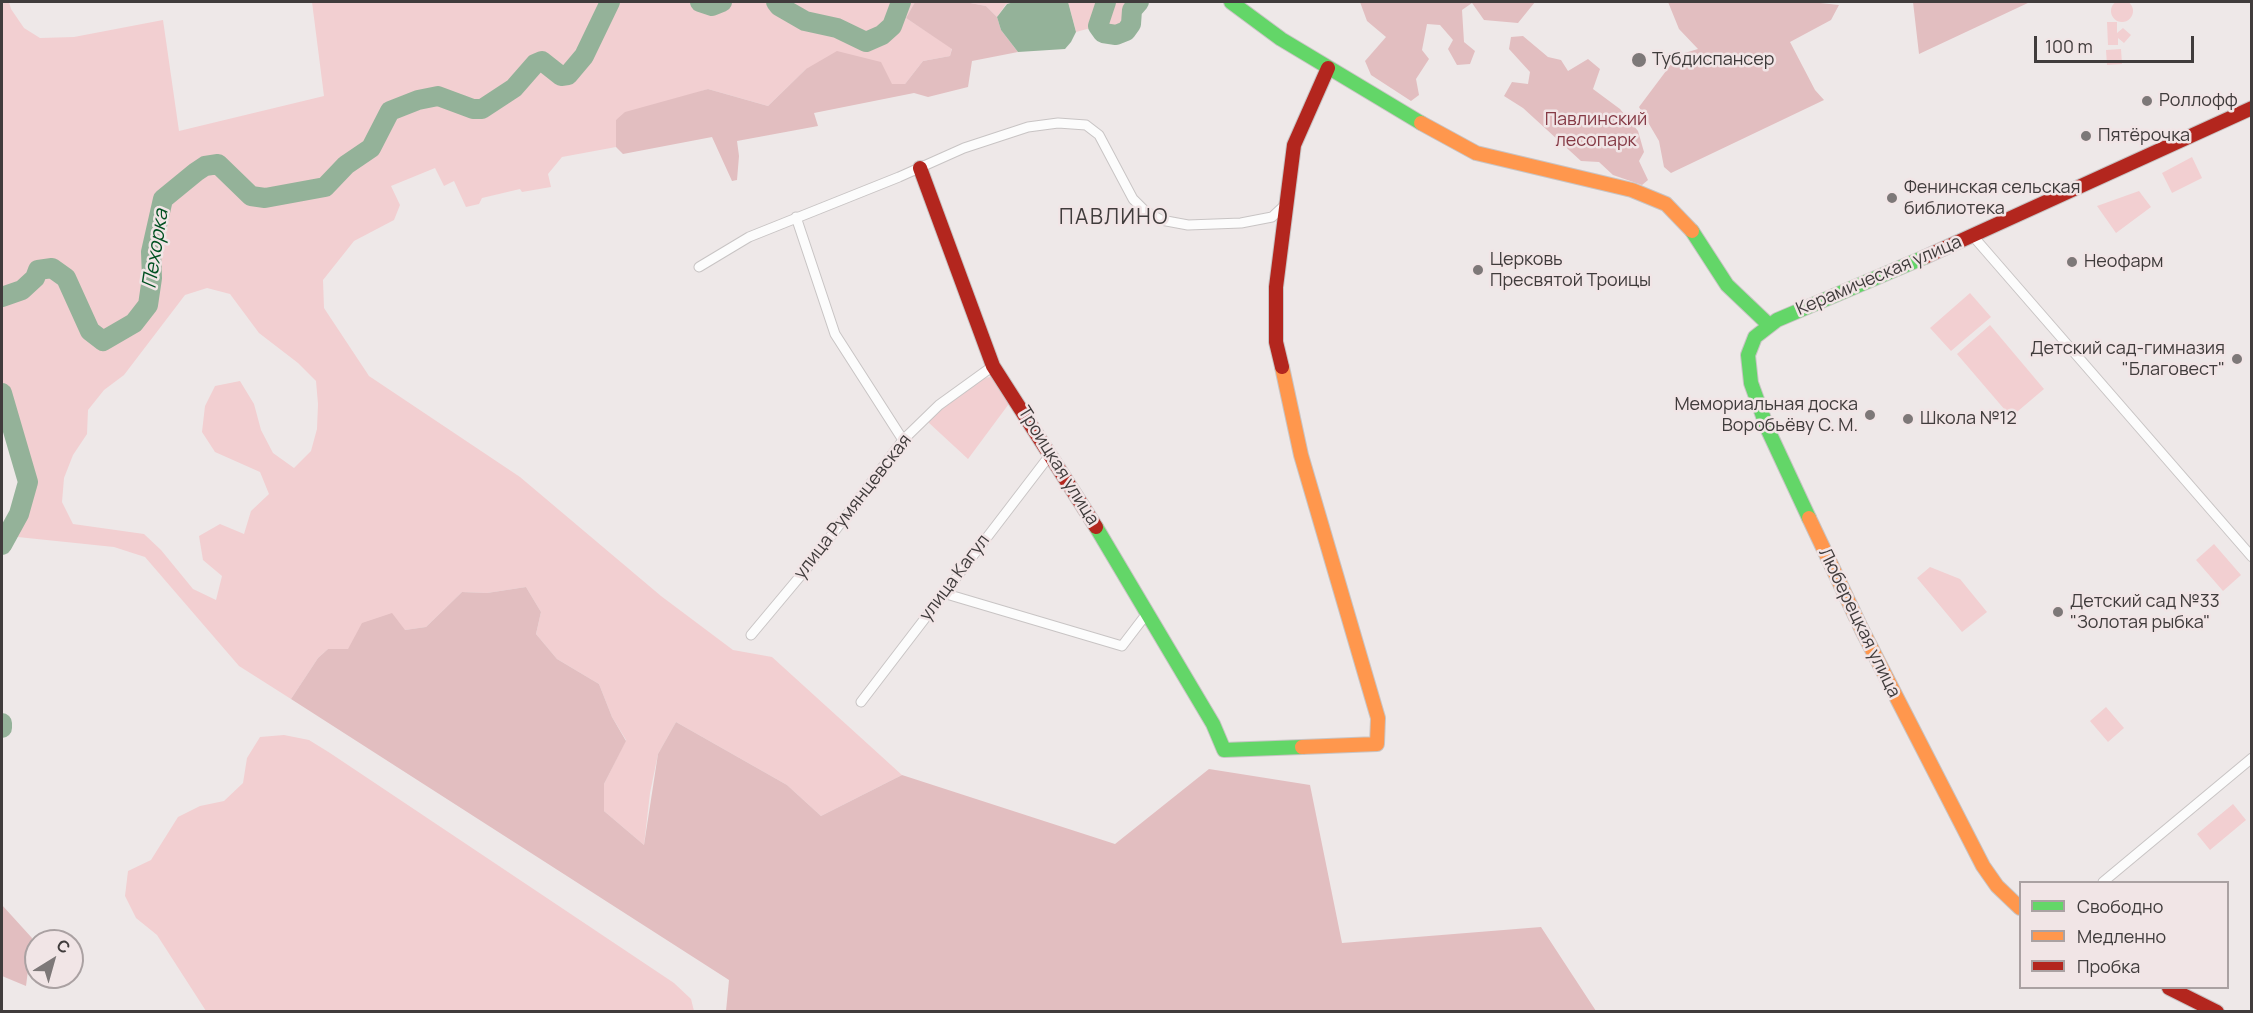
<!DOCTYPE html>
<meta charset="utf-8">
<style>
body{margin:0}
#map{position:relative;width:2253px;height:1013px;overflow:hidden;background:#eee8e8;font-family:Manrope,sans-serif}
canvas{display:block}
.frame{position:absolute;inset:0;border:3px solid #403c3c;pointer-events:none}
.legend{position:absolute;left:2019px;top:881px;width:210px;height:108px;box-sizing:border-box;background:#f1e5e6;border:2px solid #aaa1a2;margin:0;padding:8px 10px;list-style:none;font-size:18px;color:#403c3c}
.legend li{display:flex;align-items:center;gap:12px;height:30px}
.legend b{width:30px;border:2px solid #aaa1a2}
.north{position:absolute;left:24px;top:929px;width:60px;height:60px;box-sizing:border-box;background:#f1e5e6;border:2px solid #aaa1a2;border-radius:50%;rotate:37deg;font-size:16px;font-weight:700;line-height:24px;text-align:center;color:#403c3c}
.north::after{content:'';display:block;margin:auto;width:21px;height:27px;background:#7d7878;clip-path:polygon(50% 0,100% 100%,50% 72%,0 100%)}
.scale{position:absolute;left:2034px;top:36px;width:160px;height:27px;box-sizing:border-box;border:3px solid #403c3c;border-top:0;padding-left:8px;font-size:18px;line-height:21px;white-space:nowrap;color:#403c3c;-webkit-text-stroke:4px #f1e5e6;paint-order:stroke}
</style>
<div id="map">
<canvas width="2253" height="1013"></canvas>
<div class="frame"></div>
<ul class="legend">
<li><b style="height:8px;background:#63d668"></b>Свободно</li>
<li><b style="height:8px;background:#ff974d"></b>Медленно</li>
<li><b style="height:8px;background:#b3261e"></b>Пробка</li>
</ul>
<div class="north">С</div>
<div class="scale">100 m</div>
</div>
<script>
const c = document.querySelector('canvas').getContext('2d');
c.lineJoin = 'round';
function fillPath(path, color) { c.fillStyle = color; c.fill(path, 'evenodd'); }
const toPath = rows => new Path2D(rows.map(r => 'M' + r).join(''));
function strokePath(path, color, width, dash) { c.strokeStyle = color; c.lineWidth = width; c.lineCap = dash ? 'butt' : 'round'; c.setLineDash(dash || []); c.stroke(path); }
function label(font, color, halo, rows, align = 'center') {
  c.font = font + ' Manrope,sans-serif'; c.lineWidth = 5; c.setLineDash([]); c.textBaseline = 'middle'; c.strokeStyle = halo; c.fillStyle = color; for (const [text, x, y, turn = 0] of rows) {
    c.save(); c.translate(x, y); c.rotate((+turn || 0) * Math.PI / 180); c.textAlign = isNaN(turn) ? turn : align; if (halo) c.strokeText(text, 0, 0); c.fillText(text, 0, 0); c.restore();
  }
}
fillPath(toPath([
 '2111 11a11 11 0 1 1 22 0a11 11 0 1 1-22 0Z',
 [2,2,9,2,11,9,24,28,40,38,74,37,163,20,179,131,324,96,312,2,915,2,906,18,952,48,950,56,923,61,905,84,892,84,806,69,768,106,708,89,616,120,616,147,562,157,548,174,551,187,522,192,520,189,482,198,479,204,466,207,454,181,444,186,435,168,391,186,400,205,394,220,354,241,323,280,324,308,369,376,520,477,661,596,733,650,772,657,902,775,821,816,787,785,676,722,658,754,650,793,644,845,604,811,604,784,626,740,612,717,599,684,557,659,536,634,541,612,526,587,487,593,462,592,426,627,405,630,348,649,328,649,318,658,291,699,239,666,145,557,114,547,8,536,19,514,28,482,2,393],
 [207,288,230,294,259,333,298,363,316,381,318,404,317,429,311,451,294,468,273,453,261,430,254,404,240,381,215,386,205,406,202,432,215,452,260,472,269,494,251,511,244,534,220,524,199,536,203,560,222,576,216,600,193,589,161,550,144,534,73,524,62,502,64,478,73,455,87,434,88,410,104,390,124,375,185,295],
 [965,2,1014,2,1006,4,997,17,986,6],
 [1068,2,1133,2,1125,23,1117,28,1098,26,1076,32],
 [2107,22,2117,22,2117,33,2123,28,2131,35,2124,43,2118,38,2118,45,2108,45],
 [2121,49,2122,64,2107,65,2106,50],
 [2192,157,2202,178,2172,193,2162,173],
 [2139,191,2151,207,2116,233,2097,206],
 [1970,293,1991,317,1951,351,1930,328],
 [1990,325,2044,389,2011,417,1957,354],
 [991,377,998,381,1011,401,968,459,928,422,942,408,983,378],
 [2214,544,2241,575,2223,591,2196,560],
 [1930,567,1960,579,1987,612,1962,632,1917,578],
 [2106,707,2124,728,2108,742,2090,721],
 [284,735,309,740,330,753,674,983,691,999,694,1011,206,1011,157,935,136,918,125,896,128,871,151,860,178,817,200,806,224,801,243,783,247,758,260,737],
 [2233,804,2246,820,2210,850,2197,834]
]), '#f2cfd1');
fillPath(toPath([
 [915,2,965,2,986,6,997,17,1001,30,1018,52,972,61,968,87,928,97,914,93,814,113,818,126,737,141,739,156,737,180,732,181,712,137,623,154,616,147,616,120,625,112,708,89,768,106,806,69,837,51,881,62,892,84,905,84,923,61,950,56,952,49,906,18],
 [1360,2,1535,2,1518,23,1484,20,1472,3,1462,10,1464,42,1475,51,1470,64,1457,65,1448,49,1453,40,1440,25,1427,24,1422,50,1429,59,1416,79,1419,95,1411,101,1371,75,1365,61,1386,37,1367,21],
 [1668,2,1811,2,1839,5,1831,20,1790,42,1815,90,1824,100,1671,173,1664,167,1659,141,1639,107,1678,55,1698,49,1679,29],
 [1913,2,2030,2,1919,54],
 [1523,36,1548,57,1561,60,1568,71,1588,59,1600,69,1593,89,1620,109,1638,131,1644,152,1639,161,1648,180,1642,185,1613,175,1599,162,1581,161,1523,108,1504,96,1512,82,1528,84,1530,72,1509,49,1511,37],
 [526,587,541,612,536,634,557,659,599,684,612,717,626,741,604,784,604,811,644,845,658,754,676,722,787,785,821,816,902,775,1115,844,1209,769,1310,785,1342,943,1541,927,1596,1011,726,1011,729,980,291,699,318,658,328,649,348,649,362,623,392,613,405,630,426,627,462,592,487,593],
 [2,905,32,938,26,986,2,976]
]), '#e2bec0');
fillPath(toPath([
 [1014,2,1068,2,1076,32,1071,42,1065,49,1018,52,1001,30,997,17,1007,4]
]), '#94b299');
strokePath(toPath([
 [700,2,712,6,722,2],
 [776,2,779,6,805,21,837,28,866,42,882,35,892,26,901,2],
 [1106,2,1098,26,1103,33,1116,35,1126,31,1131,24,1132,10,1139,2],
 [2,297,22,290,35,278,38,270,52,268,66,278,90,331,103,341,134,323,148,305,152,278,151,252,163,199,196,172,205,166,218,164,251,196,265,198,325,187,346,165,371,148,390,111,418,100,438,96,473,109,482,109,514,88,535,64,542,61,561,76,568,75,584,56,610,2],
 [2,393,28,482,19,514,2,545],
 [2,723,2,728]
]), '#94b299', 20);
const street = toPath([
 [796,217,835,334,903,440],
 [1972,235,2252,557],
 [699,267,749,237,899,177,964,148,1028,127,1058,123,1086,125,1099,135,1133,199,1145,211,1161,220,1188,225,1241,223,1272,217,1286,204],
 [943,593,1122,646,1148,612],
 [751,635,807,568,903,440,939,405,993,366],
 [861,702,1050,455],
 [2103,882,2252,758]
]);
const fast = toPath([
 [1231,2,1281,39,1421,123],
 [1692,231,1727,285,1768,324],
 [1809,518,1768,430,1751,383,1748,355,1755,337,1777,320,1925,257],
 [1096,527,1213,724,1224,750,1302,747]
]);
const slow = toPath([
 [1421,123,1476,153,1632,190,1666,204,1692,231],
 [1282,367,1301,455,1378,718,1377,744,1302,747],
 [1809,518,1862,630,1983,866,1997,886,2020,908]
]);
const jam = toPath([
 [920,168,993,366,1096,527],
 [1925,257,2252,108],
 [1282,367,1276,342,1276,287,1294,145,1328,68],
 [2169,988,2217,1012]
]);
strokePath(street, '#c8c4c4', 11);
strokePath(fast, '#c8c4c4', 16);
strokePath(slow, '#c8c4c4', 16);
strokePath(jam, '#c8c4c4', 16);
strokePath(street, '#fcfcfc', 9);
strokePath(fast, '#63d668', 14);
strokePath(slow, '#ff974d', 14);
strokePath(jam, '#b3261e', 14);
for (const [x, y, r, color] of [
 [1639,60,8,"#7d7878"],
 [2147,101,6,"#7d7878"],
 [2086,136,6,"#7d7878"],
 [1892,198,6,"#7d7878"],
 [2072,262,6,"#7d7878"],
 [1478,270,6,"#7d7878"],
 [2237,359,6,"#7d7878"],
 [1870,415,6,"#7d7878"],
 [1908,419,6,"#7d7878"],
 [2058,612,6,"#7d7878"]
]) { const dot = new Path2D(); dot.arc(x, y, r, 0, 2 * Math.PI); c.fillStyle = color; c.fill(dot); strokePath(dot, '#f1e5e6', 2); }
label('18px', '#403c3c', '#f1e5e6', [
 ["Тубдиспансер",1652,60],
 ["Роллофф",2159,101],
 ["Пятёрочка",2098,136],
 ["Фенинская сельская",1904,188],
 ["библиотека",1904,209],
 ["Церковь",1490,260],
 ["Пресвятой Троицы",1490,281],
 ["Неофарм",2084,262],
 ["Детский сад-гимназия",2225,349,"right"],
 ["\"Благовест\"",2225,370,"right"],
 ["Мемориальная доска",1858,405,"right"],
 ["Воробьёву С. М.",1858,426,"right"],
 ["Школа №12",1920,419],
 ["Детский сад №33",2070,602],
 ["\"Золотая рыбка\"",2070,623]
], 'left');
label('18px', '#853a45', '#f1e5e6', [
 ["Павлинский",1596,120],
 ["лесопарк",1596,141]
]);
label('18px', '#403c3c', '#f1e5e6', [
 ["Керамическая улица",1879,276,-23],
 ["Троицкая улица",1058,466,58],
 ["улица Румянцевская",853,507,-52],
 ["улица Кагул",955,578,-53],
 ["Люберецкая улица",1859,623,64]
]);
label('italic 20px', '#015122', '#f1e5e6', [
 ["Пехорка",156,249,-81]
]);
c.letterSpacing = '1.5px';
label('21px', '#403c3c', '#f1e5e6', [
 ["ПАВЛИНО",1114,218]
]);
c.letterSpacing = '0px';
</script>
